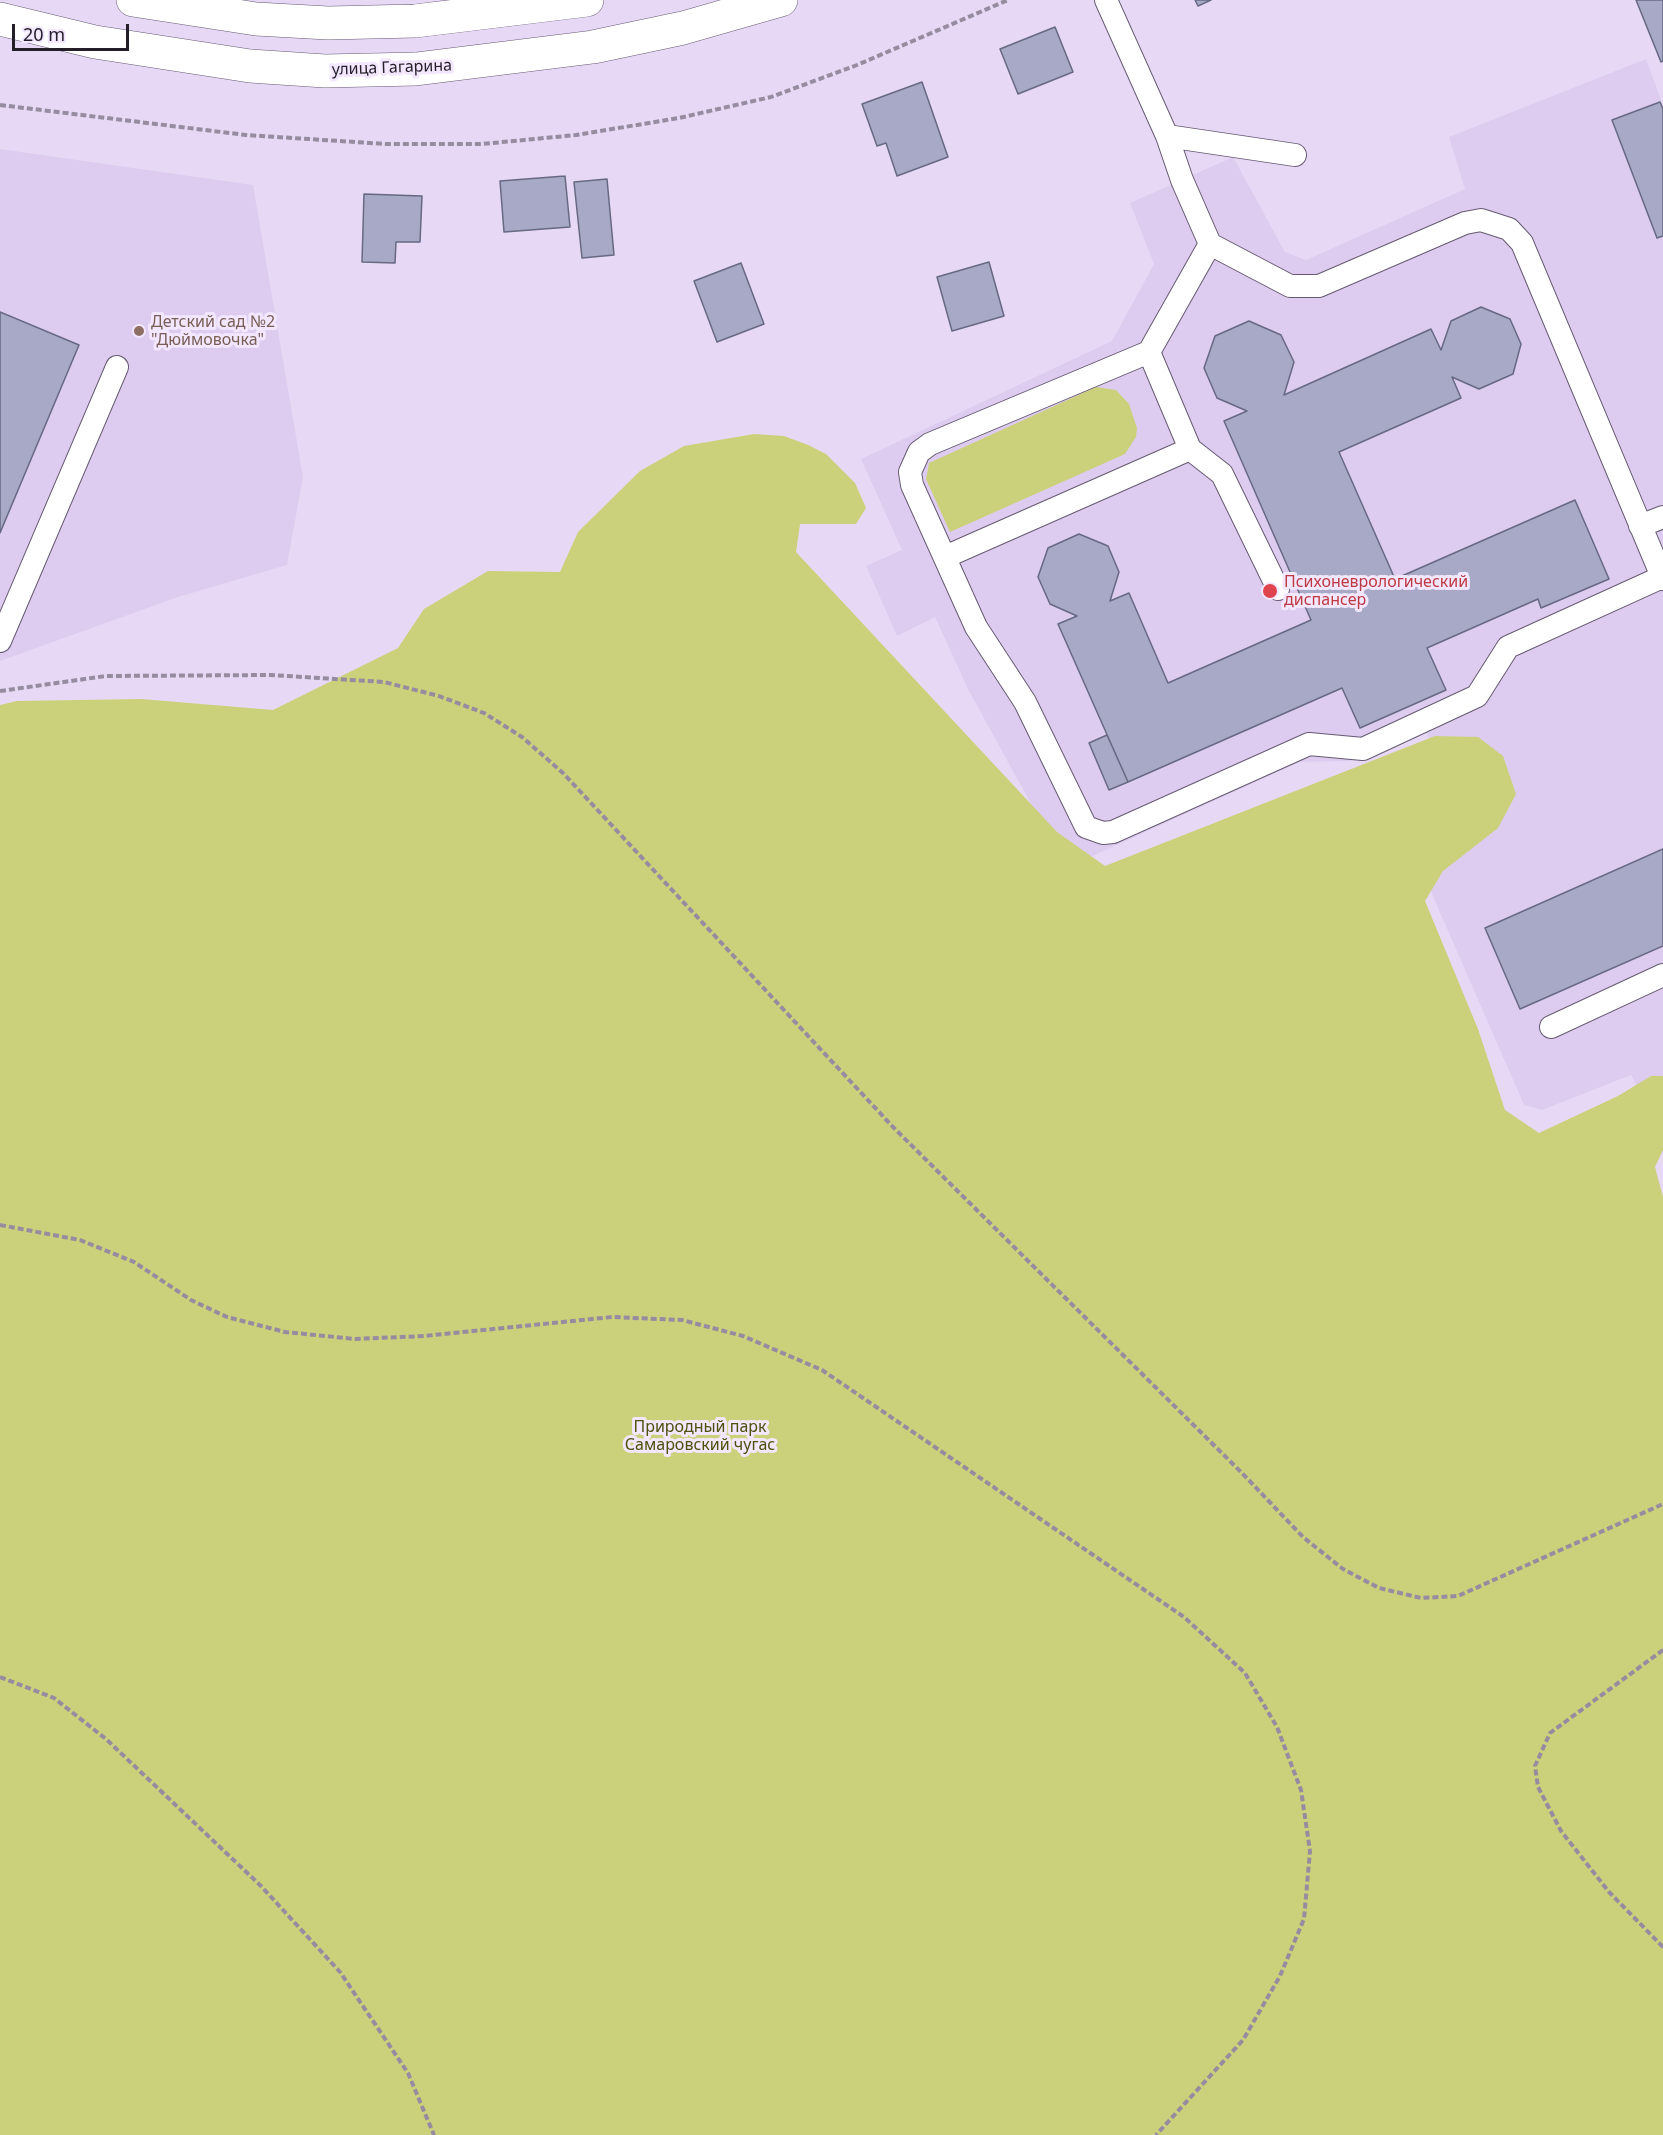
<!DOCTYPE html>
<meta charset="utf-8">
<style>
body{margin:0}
#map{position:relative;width:1663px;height:2135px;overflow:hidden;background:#e7d9f5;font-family:"Noto Sans",sans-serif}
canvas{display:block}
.scale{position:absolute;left:12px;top:24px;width:117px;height:27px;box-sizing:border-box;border:3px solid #231e28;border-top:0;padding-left:8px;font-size:18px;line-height:21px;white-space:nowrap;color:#231e28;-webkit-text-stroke:4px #f2e7fe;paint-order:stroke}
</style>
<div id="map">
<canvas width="1663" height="2135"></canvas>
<div class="scale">20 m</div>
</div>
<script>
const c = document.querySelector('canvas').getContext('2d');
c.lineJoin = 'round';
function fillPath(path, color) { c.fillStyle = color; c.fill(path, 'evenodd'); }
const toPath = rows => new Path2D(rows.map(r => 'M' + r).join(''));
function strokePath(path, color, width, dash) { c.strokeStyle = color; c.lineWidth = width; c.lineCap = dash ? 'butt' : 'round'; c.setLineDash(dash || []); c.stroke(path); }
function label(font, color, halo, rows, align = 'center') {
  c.font = font + ' "Noto Sans",sans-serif'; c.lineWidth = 6; c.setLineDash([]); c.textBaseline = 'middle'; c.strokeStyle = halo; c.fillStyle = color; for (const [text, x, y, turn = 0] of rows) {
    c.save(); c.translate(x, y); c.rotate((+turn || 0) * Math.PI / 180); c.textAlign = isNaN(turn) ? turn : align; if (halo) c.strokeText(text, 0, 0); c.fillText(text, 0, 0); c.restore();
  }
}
fillPath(toPath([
 [1646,59,1663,105,1663,1136,1631,1075,1542,1110,1524,1105,1418,862,1468,835,1426,731,1350,761,1300,762,1066,868,968,689,935,617,897,636,866,566,902,550,861,459,1112,341,1154,264,1130,203,1233,157,1285,252,1306,260,1465,189,1449,137],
 [0,149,253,185,303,477,287,565,178,597,0,661]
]), '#ddccef');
fillPath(toPath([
 [1096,387,1116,390,1129,404,1137,428,1136,437,1125,454,950,532,926,479,929,463],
 [754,434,784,436,808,445,826,454,855,483,866,508,856,524,800,524,796,552,1057,832,1105,866,1435,736,1478,737,1503,756,1516,794,1498,828,1443,871,1425,901,1478,1029,1505,1110,1539,1133,1618,1096,1651,1076,1663,1076,1663,1150,1655,1167,1663,1197,1663,2135,0,2135,0,705,17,701,141,699,273,710,398,648,424,609,488,571,560,572,578,532,640,471,684,446]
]), '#cbd17a');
const building = toPath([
 [1195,0,1211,0,1198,6,1195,0],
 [1636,0,1663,0,1663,61,1661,62,1636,0],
 [1055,27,1073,72,1018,94,1000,49,1055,27],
 [922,82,948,157,897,176,886,143,877,146,862,104,922,82],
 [1660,102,1663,109,1663,236,1657,238,1612,120,1660,102],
 [565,176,570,227,504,232,500,181,565,176],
 [607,179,614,255,582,258,574,182,607,179],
 [364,194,422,196,420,242,396,242,395,263,362,262,364,194],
 [989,262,1004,316,952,331,937,277,989,262],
 [741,263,764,324,717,342,694,281,741,263],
 [1481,307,1510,319,1521,344,1513,374,1479,389,1452,377,1461,398,1339,452,1395,579,1575,500,1609,579,1541,608,1538,599,1427,648,1446,690,1360,728,1342,688,1128,782,1058,624,1077,616,1050,604,1038,577,1048,548,1079,534,1108,546,1119,572,1110,601,1129,593,1168,683,1311,620,1224,421,1247,411,1217,398,1204,368,1215,336,1249,321,1281,335,1294,362,1284,395,1431,329,1441,350,1451,321,1481,307],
 [0,312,79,345,0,533,0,312],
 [1107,735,1128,782,1109,790,1089,743,1107,735],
 [1663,849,1663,946,1520,1009,1485,928,1663,849]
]);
fillPath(building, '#a7a9c6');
strokePath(building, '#676983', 1.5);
const service = toPath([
 [1106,0,1167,136,1182,180,1210,244,1290,286,1319,286,1465,223,1481,220,1509,229,1522,243,1663,579],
 [1167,136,1295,155],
 [1210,244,1149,352,930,444,919,452,910,472,912,485,976,627,1025,702,1086,827,1103,833,1113,832,1309,744,1363,749,1477,696,1508,647,1662,577],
 [1190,449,1222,474,1278,589],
 [1640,526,1663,517],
 [945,557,1190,449,1149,352],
 [0,641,117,367],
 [1551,1027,1663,975]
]);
const primary = toPath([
 [133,0,256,19,328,23,415,21,587,0],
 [0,19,95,42,250,66,325,71,416,69,593,47,683,28,781,0]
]);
strokePath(service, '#665a72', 24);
strokePath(primary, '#665a72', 34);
strokePath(toPath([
 [0,105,246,135,386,144,482,144,576,135,679,118,771,97,857,65,1008,0],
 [0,691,106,676,271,675,384,682,439,696,484,713,522,737,563,773,893,1127,1242,1473,1303,1537,1343,1569,1379,1588,1421,1598,1458,1596,1663,1504],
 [0,1225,80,1240,134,1262,191,1300,227,1317,285,1332,355,1339,424,1336,612,1317,682,1320,743,1336,822,1370,1184,1617,1245,1673,1277,1727,1301,1790,1310,1851,1304,1919,1280,1976,1243,2040,1156,2135],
 [1663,1650,1550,1733,1535,1766,1538,1787,1561,1831,1609,1892,1663,1947],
 [0,1677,54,1698,106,1739,261,1886,340,1972,408,2073,434,2135]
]), '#968ca0', 4, [6, 3]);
strokePath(service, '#fff', 22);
strokePath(primary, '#fff', 33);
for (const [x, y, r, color] of [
 [139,331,6,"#8d6e63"],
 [1270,591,8,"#e0444e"]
]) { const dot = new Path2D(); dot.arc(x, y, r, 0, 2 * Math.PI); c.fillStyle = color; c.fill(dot); strokePath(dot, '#f2e7fe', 2); }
label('16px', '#231e28', '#f2e7fe', [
 ["улица Гагарина",392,68,-2]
]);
label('16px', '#785e54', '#f2e7fe', [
 ["Детский сад №2",151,322],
 ["\"Дюймовочка\"",151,340]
], 'left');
label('16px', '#be3a42', '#f2e7fe', [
 ["Психоневрологический",1284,582],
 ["диспансер",1284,600]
], 'left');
label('16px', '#4d500b', '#f2e7fe', [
 ["Природный парк",700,1427],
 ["Самаровский чугас",700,1445]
]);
</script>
